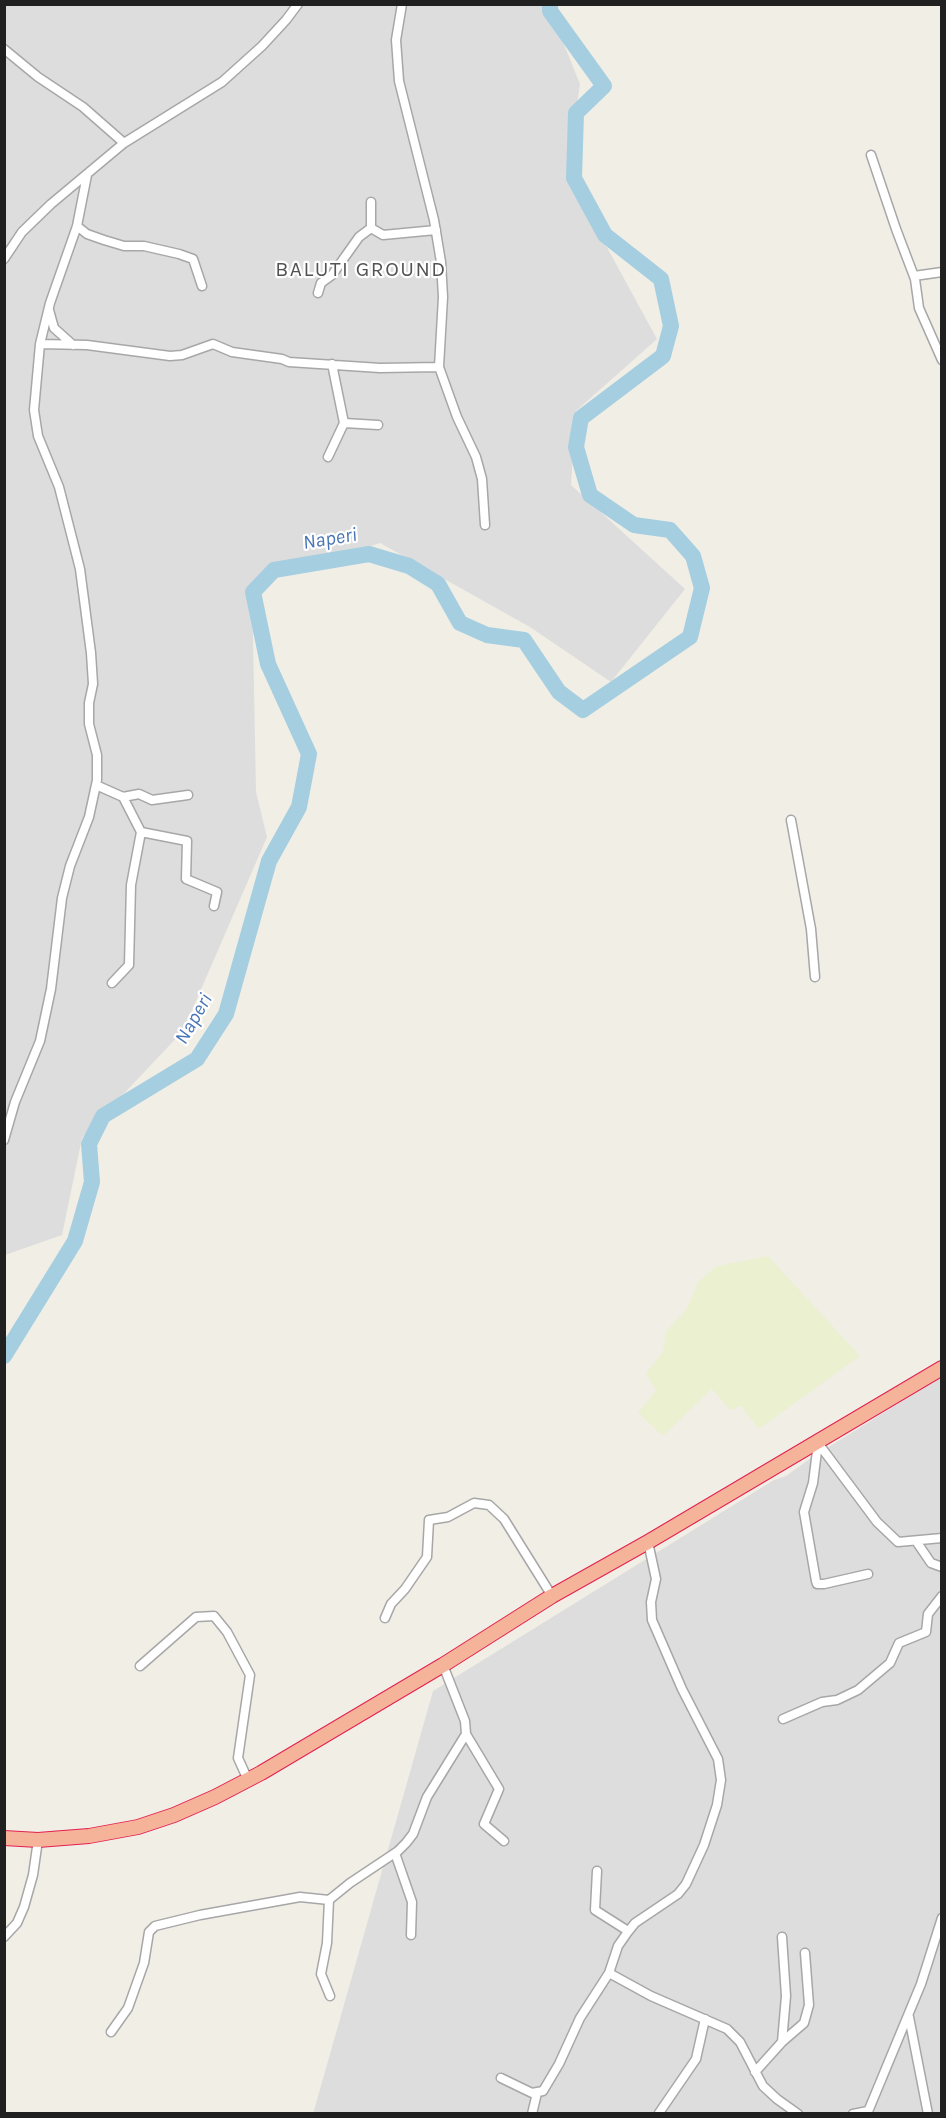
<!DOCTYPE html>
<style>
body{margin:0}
#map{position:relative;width:946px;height:2118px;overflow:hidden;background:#f1eee6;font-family:Karla,sans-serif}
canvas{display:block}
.frame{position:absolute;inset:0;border:6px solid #202020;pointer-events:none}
</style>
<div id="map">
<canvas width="946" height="2118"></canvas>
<div class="frame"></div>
</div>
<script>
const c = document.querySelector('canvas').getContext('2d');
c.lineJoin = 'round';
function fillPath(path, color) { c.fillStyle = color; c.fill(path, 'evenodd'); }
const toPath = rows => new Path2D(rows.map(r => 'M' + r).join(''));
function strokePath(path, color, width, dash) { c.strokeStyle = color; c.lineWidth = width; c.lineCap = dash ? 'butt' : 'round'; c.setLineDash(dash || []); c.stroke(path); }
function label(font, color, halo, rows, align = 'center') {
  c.font = font + ' Karla,sans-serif'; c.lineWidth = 4.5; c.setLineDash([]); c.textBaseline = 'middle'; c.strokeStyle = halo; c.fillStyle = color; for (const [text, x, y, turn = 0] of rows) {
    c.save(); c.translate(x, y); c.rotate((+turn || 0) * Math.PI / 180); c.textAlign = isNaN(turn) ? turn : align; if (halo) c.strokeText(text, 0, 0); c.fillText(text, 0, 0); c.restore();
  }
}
fillPath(toPath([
 [4,5,548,5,580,84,567,174,657,339,576,411,571,485,685,589,611,682,530,627,380,543,252,586,256,792,267,837,183,1031,82,1138,62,1235,5,1255],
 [941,1377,941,2113,313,2114,433,1691,774,1480,786,1476,811,1458]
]), '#dedddd');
fillPath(toPath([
 [768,1256,860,1356,759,1429,741,1406,730,1410,712,1389,663,1436,638,1413,656,1391,646,1373,663,1352,666,1331,687,1309,698,1282,717,1266]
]), '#ebf0d1');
strokePath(toPath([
 [4,1356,75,1241,92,1182,89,1144,103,1116,197,1059,226,1014,269,861,299,807,309,754,268,664,253,592,274,570,369,554,409,566,438,584,460,623,487,635,524,640,559,692,583,710,690,637,702,588,693,556,670,530,634,525,590,495,576,447,581,418,663,356,671,326,661,279,605,235,574,178,576,113,604,86,550,11,550,4]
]), '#a5cee0', 16);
const minor = toPath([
 [402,4,396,40,399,81,434,220,441,262,443,297,439,367,457,417,476,457,482,479,485,525],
 [4,49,38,77,83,107,124,143],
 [871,155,896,229,915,279,919,308,942,360],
 [77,226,87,234,104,240,124,246,144,246,179,254,193,259,202,286],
 [371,228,383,235,436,230],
 [371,228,371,202],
 [4,259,22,232,51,204,124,143,222,82,262,46,286,20,298,4],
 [914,276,942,272],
 [318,293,321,283,332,275,359,237,371,228],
 [49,310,54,328,73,345],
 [40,344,87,345,170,356,182,355,213,344,232,352,282,359,289,362,380,368,439,367],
 [344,423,378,425],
 [328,457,344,423,332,364],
 [96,785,123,797,141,832,131,885,129,965,112,983],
 [123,797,139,794,152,800,188,795],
 [791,820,811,929,815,977],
 [141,832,187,841,186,879,217,892,214,906],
 [4,1140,15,1102,40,1041,51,989,62,898,70,866,89,817,97,780,97,755,89,724,89,703,93,684,91,653,80,569,59,487,38,436,34,410,40,344,50,303,77,226,87,175],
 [818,1443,813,1483,804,1512,816,1581,817,1584,824,1584,868,1574],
 [818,1443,877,1522,898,1542,942,1538],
 [916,1541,931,1563,942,1567],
 [385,1618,391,1604,405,1589,427,1557,429,1520,448,1517,474,1503,489,1505,504,1519,552,1596],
 [140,1666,196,1617,214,1616,227,1632,250,1675,238,1758,248,1780],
 [783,1719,822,1702,837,1700,858,1690,890,1663,899,1643,926,1632,928,1614,942,1596],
 [466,1734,499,1789,484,1824,504,1841],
 [395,1853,412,1902,411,1935],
 [597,1871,595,1910,628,1931],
 [4,1937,17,1923,24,1907,33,1875,38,1840],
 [609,1973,651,1996,727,2029,740,2042,763,2086,777,2099,798,2114],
 [330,1996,321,1974,327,1943,329,1900,350,1883,398,1851,406,1843,413,1834,427,1797,466,1734,465,1721,443,1665],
 [909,2017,928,2114],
 [111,2032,128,2008,144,1963,149,1932,155,1926,200,1915,300,1897,329,1900],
 [782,2042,804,2023,809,2005,805,1953],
 [755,2072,782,2042,786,1996,782,1937],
 [501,2078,532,2093,543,2091,559,2064,580,2018,609,1973,618,1946,627,1933,635,1923,678,1894,686,1884,704,1845,717,1805,721,1780,718,1759,682,1689,652,1620,651,1602,656,1579,648,1542],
 [659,2113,696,2059,705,2019],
 [532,2114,537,2093],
 [853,2114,868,2111],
 [867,2114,921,1984,942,1918]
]);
const trunk = toPath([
 [4,1838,38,1840,89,1836,138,1827,174,1815,215,1797,261,1773,443,1665,552,1596,648,1542,942,1368]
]);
strokePath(minor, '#a7a7a7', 11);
strokePath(trunk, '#e31f51', 16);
strokePath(minor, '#fff', 8);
strokePath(trunk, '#f5b499', 14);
label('italic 20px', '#4775b5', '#fff', [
 ["Naperi",330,539,-9],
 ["Naperi",194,1019,-60]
]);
c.letterSpacing = '1.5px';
label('21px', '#535353', '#fff', [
 ["BALUTI GROUND",361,270]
]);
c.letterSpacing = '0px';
</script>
